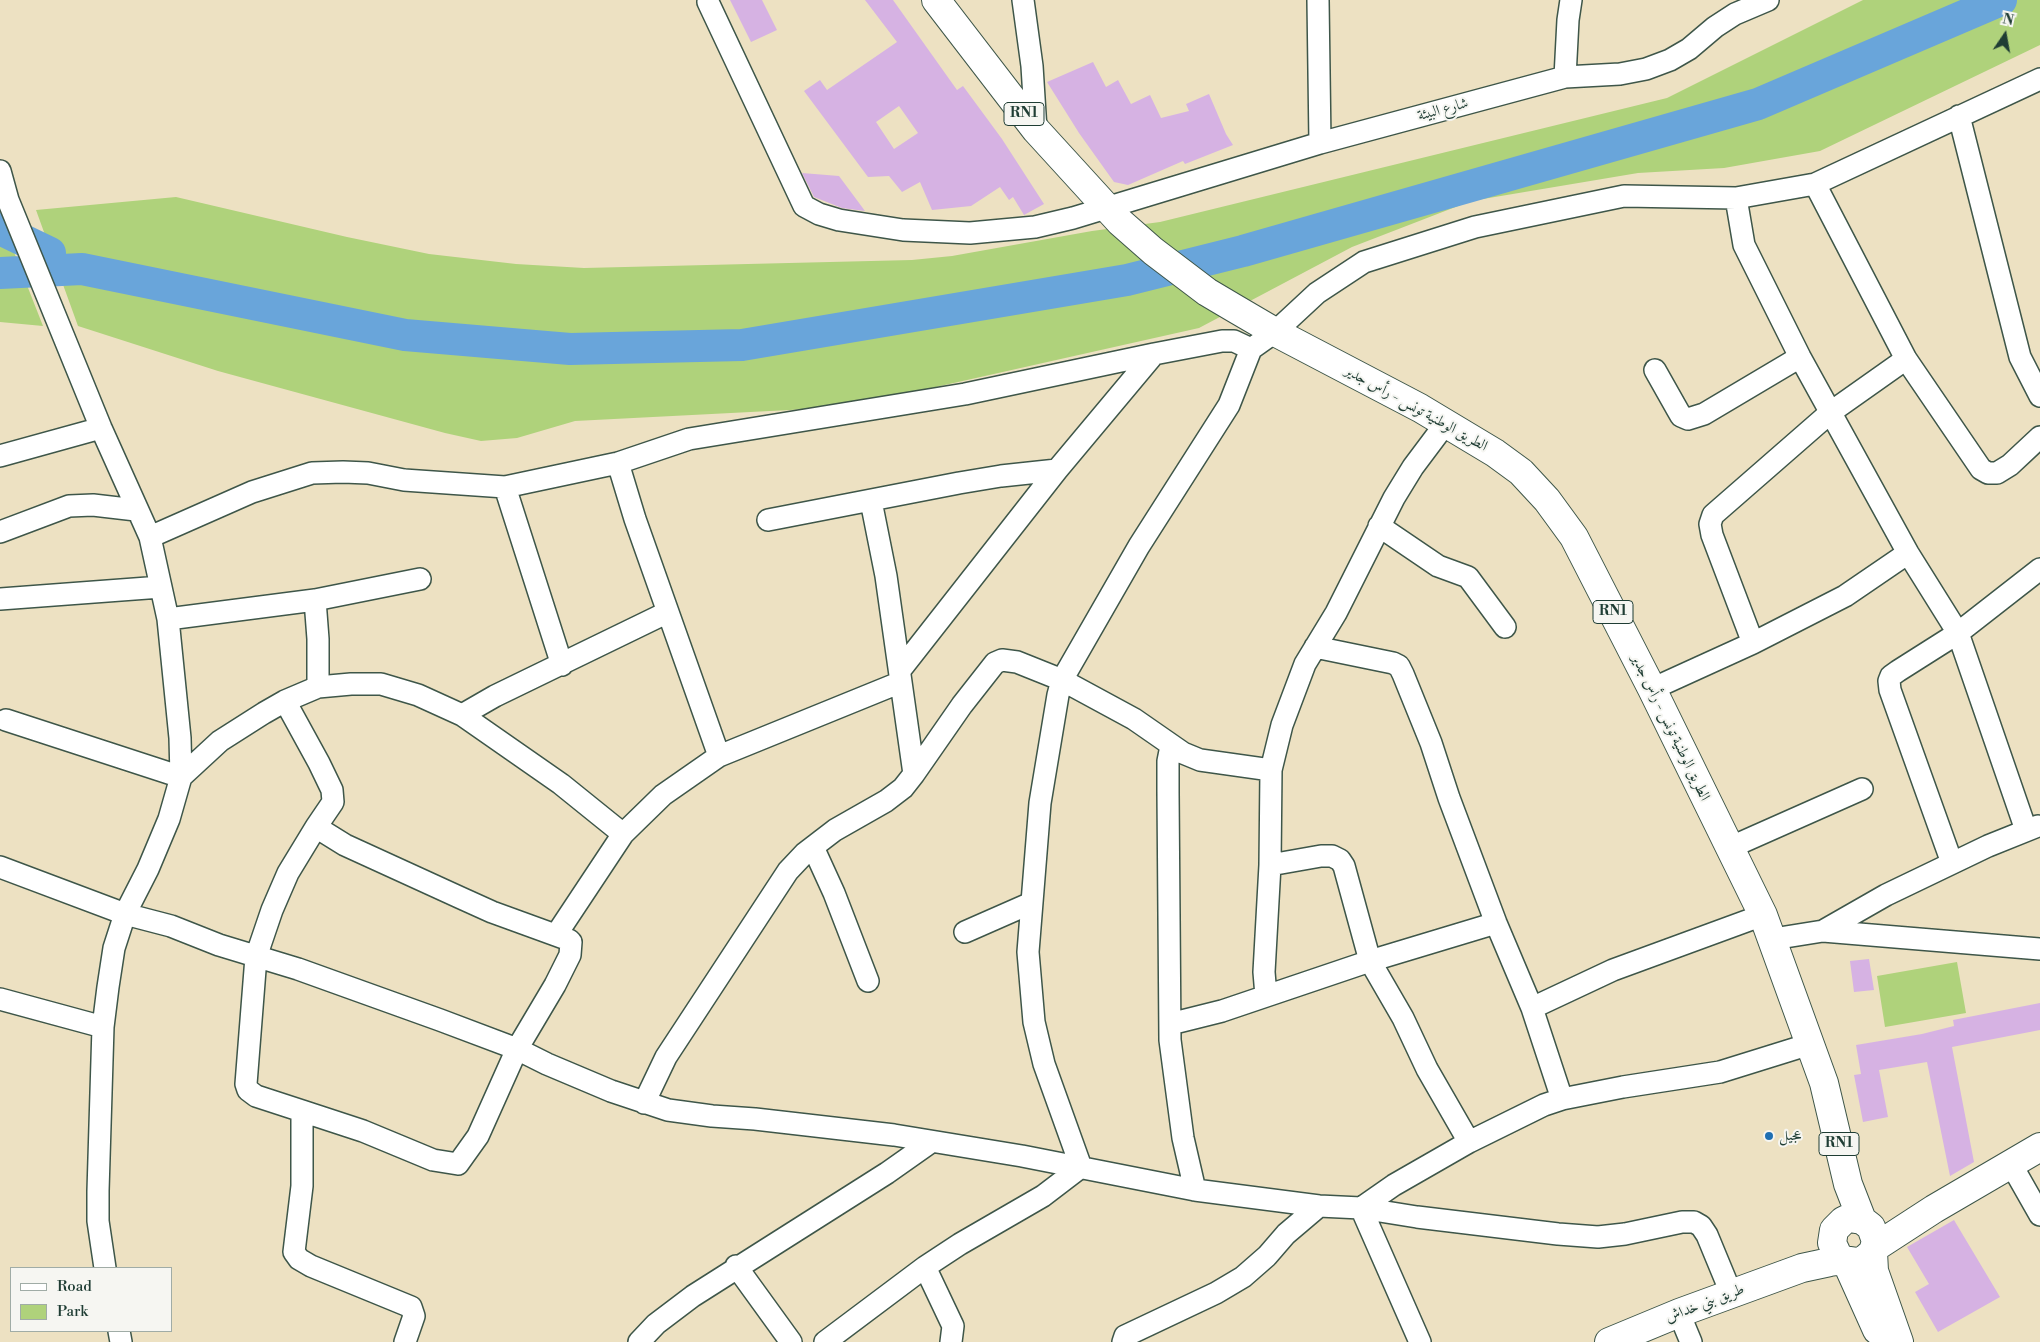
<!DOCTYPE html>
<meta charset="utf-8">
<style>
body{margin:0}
#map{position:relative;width:2040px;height:1342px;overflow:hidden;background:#ede1c2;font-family:"Libre Bodoni",serif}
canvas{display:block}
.legend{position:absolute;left:10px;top:1267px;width:162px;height:65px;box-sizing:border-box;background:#f6f6f2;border:1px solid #a0aca6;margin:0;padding:6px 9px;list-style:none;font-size:15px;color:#1f3d34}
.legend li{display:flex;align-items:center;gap:10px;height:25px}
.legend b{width:25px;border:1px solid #a0aca6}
.north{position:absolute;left:1980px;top:10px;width:50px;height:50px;-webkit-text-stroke:4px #f6f6f2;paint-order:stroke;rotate:12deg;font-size:14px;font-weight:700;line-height:20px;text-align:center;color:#1f3d34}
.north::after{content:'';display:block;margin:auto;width:18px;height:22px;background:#1f3d34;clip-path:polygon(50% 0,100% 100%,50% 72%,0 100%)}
</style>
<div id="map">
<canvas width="2040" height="1342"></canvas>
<ul class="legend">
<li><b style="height:6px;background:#fff"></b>Road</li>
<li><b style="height:14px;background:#afd27b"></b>Park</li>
</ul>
<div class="north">N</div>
</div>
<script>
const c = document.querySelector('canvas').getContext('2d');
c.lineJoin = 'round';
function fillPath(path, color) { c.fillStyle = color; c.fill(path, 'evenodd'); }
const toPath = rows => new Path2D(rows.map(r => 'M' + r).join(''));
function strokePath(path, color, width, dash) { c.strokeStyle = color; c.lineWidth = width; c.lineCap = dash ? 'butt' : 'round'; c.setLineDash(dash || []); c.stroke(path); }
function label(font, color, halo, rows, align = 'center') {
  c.font = font + ' "Libre Bodoni",Amiri,serif'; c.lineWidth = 4; c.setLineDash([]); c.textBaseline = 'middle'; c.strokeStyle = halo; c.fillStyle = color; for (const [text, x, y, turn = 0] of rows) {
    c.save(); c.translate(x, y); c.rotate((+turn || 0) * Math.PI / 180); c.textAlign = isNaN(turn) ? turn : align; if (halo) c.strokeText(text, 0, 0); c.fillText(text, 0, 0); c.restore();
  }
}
fillPath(toPath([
 [1863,0,2040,0,2040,45,1820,151,1724,168,1638,173,1471,201,1352,247,1199,328,918,391,809,409,575,421,517,438,481,441,445,433,218,371,78,326,36,210,176,197,347,237,429,254,516,264,584,268,912,260,952,256,1092,231,1160,222,1667,98],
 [0,219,1,219,43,326,0,322],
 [1957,962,1966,1013,1885,1027,1877,976]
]), '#afd27b');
strokePath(toPath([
 [0,229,50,253],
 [0,273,82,269,405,335,570,349,742,345,1127,280,1243,251,1758,104,2001,0]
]), '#69a5da', 32);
fillPath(toPath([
 [730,0,762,0,777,30,751,42],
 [865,0,893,0,957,90,963,86,1002,139,1044,204,1024,215,1013,197,1009,200,1000,187,971,206,932,210,920,182,902,192,889,176,868,177,804,91,820,80,827,90,897,42],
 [899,106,918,133,894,149,876,122],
 [1093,62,1106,87,1118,80,1131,104,1150,95,1161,118,1189,111,1186,104,1209,94,1226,134,1233,145,1185,164,1183,161,1128,185,1114,182,1079,133,1047,82],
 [802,173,839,176,865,211,842,208,814,197],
 [1869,959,1874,990,1854,992,1850,961],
 [2040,1003,2040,1030,1952,1047,1974,1162,1950,1176,1927,1062,1879,1070,1888,1117,1863,1122,1854,1075,1861,1074,1856,1045,1922,1034,1954,1026,1953,1020],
 [1954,1220,2000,1297,1938,1332,1915,1292,1929,1284,1907,1247]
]), '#d6b2e3');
const minor = toPath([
 [1023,0,1032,66,1036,130],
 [1318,0,1320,143],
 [708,2,804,206,819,214,839,220,903,230,970,233,1035,227,1073,218,1320,143,1565,77,1620,74,1646,69,1670,60,1689,49,1715,27,1735,14,1768,0],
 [1565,77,1568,20,1571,0],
 [1959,116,2020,357,2040,396],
 [0,171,8,200,101,428,150,537,168,619,180,738,181,777,169,819,148,869,125,914,114,948,108,987,103,1027,98,1191,98,1221,105,1268],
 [1815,184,1906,359,1981,469,1988,473,1997,473,2010,465,2040,437],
 [1736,198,1744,245,1800,357,1908,553,1958,633,2026,830],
 [1655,370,1677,409,1681,416,1688,419,1704,414,1800,357],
 [0,456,101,428],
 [618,463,635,519,719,756],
 [505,487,562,665],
 [871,501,886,576,914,774],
 [768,520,959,483,1001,476,1057,470],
 [1379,526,1438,566,1468,577,1505,627],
 [0,532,69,506,93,505,136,510],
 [150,537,252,492,312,473,343,472,368,473,404,480,505,487,618,463,689,439,965,394,1154,354],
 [0,599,161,587],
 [315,600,318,639,318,687],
 [168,619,315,600,420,579],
 [1753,643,1712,535,1710,524,1713,515,1831,412,1906,359],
 [1315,647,1393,663,1399,666,1403,674,1431,743,1449,798,1496,923,1532,1008,1562,1099],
 [901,669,1057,470,1154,354,1222,341,1234,341,1251,349],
 [1652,689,1753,643,1845,596,1908,553],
 [285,701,319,763,332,790,333,802,316,827],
 [462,715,495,696,668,612],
 [6,720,181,777,220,741,264,713,285,701,318,687,351,684,381,684,418,695,462,715,561,784,623,834],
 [1171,746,1168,761,1168,792,1170,1040,1183,1138,1195,1190],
 [813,847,834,893,868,981],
 [1729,848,1862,789],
 [1952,863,1890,690,1889,681,1891,676,1898,671,1958,633,2040,569],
 [1270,865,1321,856,1332,856,1340,860,1344,866,1370,961,1403,1018,1427,1069,1469,1142],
 [0,867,125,914,171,926,219,945,298,969,440,1020,517,1049,547,1064,611,1091,668,1110,712,1116,755,1119,894,1135,1022,1156,1195,1190,1319,1206,1361,1208,1417,1217,1558,1234,1598,1237,1625,1234,1682,1222,1694,1222,1701,1226,1707,1235,1731,1293],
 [1823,931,1886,895,1988,846,2038,826],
 [965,932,1031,903],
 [556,935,623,834,663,795,719,756,901,682],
 [1773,939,1823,931,2040,949],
 [1266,996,1264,972,1270,865,1271,770,1282,725,1305,664,1336,613,1394,498,1413,467,1446,423],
 [0,999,103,1027],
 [1532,1008,1613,970,1763,915],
 [1170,1024,1222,1011,1370,961,1496,923],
 [644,1103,666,1057,788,871,805,853,835,830,886,801,903,788,914,774,962,705,995,663,1002,660,1017,662,1062,680,1134,719,1183,753,1200,760,1271,770],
 [302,1111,363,1131,433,1160,458,1164,478,1136,517,1049,555,985,570,955,571,942,569,940,492,912,461,898,345,845,316,827,288,873,272,910,256,957,246,1084,248,1090,256,1096,302,1111,302,1186,294,1252,299,1259,311,1266,411,1307,414,1316,405,1342],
 [2011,1164,2040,1215],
 [736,1266,791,1342],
 [925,1267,953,1326,951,1342],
 [1679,1313,1691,1342],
 [119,1331,121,1342],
 [639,1342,656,1324,693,1296,887,1173,931,1142],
 [825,1342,925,1267,960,1244,1043,1196,1081,1167,1044,1064,1034,1022,1028,952,1040,803,1058,695,1062,680,1139,546,1229,405,1251,349,1275,332,1317,293,1364,262,1475,227,1624,196,1736,198,1815,184,2040,79],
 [1123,1342,1125,1336,1216,1293,1243,1277,1267,1256,1286,1234,1319,1206],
 [1420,1342,1361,1208,1394,1185,1469,1142,1544,1105,1562,1099,1623,1087,1720,1072,1810,1044]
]);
const major = toPath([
 [936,0,1036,130,1120,222,1153,251,1207,292,1234,308,1275,332,1420,408,1495,453,1521,472,1547,500,1574,537,1652,689,1763,915,1824,1083,1848,1184,1862,1220],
 [1874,1248,1934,1209,2040,1147],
 [1873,1252,1874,1271,1899,1342],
 [1846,1261,1877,1330],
 [1609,1342,1679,1313,1802,1268,1830,1262,1844,1260,1858,1262,1864,1260,1873,1252,1876,1241,1871,1227,1862,1220,1849,1218,1843,1221,1834,1230,1832,1243,1838,1256,1844,1260]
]);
strokePath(minor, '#3e5649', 24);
strokePath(major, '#3e5649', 30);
strokePath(minor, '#fff', 21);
strokePath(major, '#fff', 28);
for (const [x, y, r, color] of [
 [1769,1136,5,"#1f6fb2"]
]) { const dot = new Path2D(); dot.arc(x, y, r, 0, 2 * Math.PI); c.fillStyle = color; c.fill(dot); strokePath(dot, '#f6f6f2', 2); }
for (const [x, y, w] of [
 [1024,114,40],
 [1613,612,40],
 [1839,1144,40]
]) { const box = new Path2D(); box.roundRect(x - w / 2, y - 11.5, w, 23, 4); c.fillStyle = '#f6f6f2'; c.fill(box); strokePath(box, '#1f3d34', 1); }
label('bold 14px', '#1f3d34', null, [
 ["RN1",1024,114],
 ["RN1",1613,612],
 ["RN1",1839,1144]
]);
label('15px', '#1f3d34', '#f6f6f2', [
 ["شارع البيئة",1443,110,-15],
 ["الطريق الوطنية تونس - رأس جدير",1416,409,29],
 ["الطريق الوطنية تونس - رأس جدير",1670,728,64],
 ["طريق بني خداش",1705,1304,-21]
]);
label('15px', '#1f3d34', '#f6f6f2', [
 ["عجيل",1779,1136]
], 'left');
</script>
